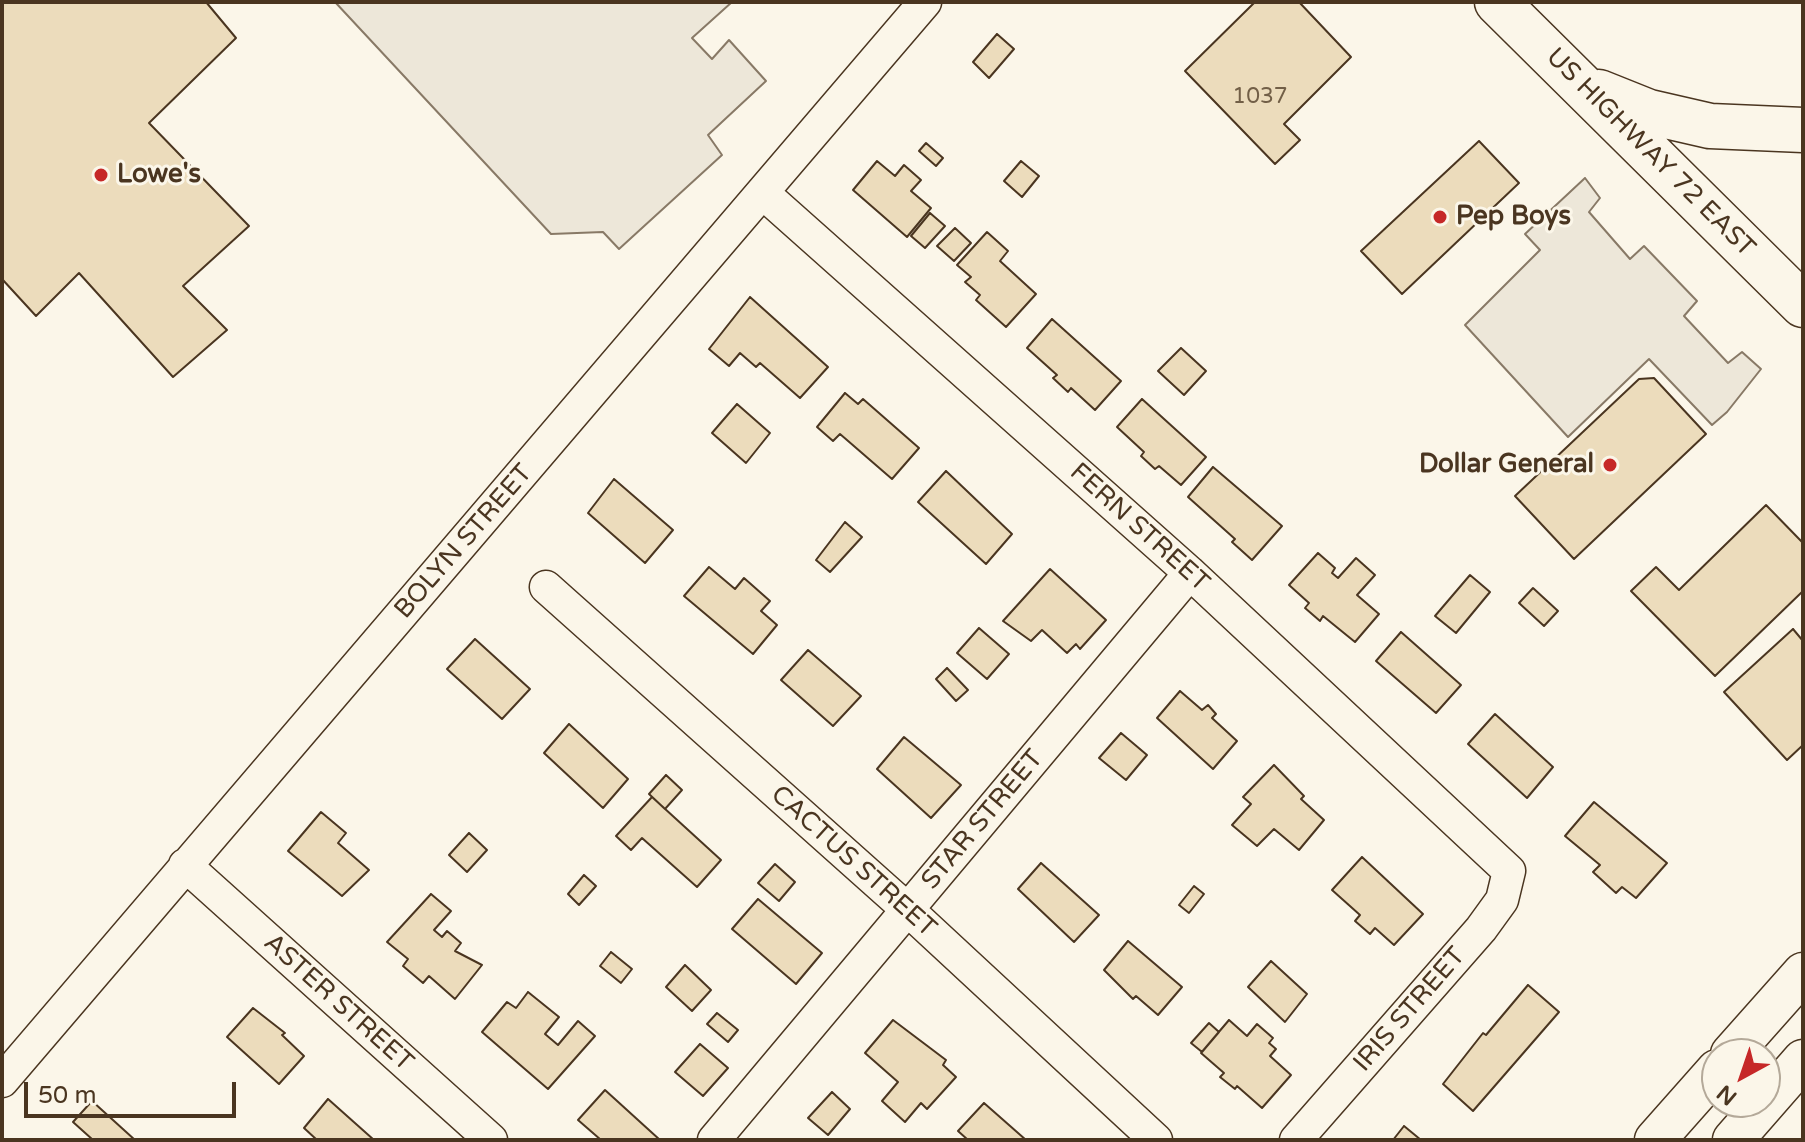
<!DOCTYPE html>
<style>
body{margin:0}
#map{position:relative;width:1805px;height:1142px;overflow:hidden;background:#fbf6e9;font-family:"Varela Round",sans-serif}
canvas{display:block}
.frame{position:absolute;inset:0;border:4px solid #4a3520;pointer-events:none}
.north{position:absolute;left:1701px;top:1038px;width:80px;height:80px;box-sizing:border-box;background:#fbf6e9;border:2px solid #b4a999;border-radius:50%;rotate:220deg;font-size:22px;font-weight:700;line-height:32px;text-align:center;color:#4a3520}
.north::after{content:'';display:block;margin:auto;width:28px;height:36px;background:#c62828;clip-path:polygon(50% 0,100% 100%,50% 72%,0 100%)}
.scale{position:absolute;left:24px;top:1082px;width:212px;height:36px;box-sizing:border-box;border:4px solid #4a3520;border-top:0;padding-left:10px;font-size:24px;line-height:28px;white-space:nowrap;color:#4a3520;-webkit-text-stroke:6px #fbf6e9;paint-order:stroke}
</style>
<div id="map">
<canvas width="1805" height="1142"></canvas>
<div class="frame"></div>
<div class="north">N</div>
<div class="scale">50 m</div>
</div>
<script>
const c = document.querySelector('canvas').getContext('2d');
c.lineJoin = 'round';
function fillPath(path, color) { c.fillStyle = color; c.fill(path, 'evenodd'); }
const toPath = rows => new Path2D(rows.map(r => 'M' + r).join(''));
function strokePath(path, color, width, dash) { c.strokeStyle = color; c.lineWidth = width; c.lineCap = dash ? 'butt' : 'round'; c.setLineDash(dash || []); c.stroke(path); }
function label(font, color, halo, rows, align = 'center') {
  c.font = font + ' "Varela Round",sans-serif'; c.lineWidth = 6; c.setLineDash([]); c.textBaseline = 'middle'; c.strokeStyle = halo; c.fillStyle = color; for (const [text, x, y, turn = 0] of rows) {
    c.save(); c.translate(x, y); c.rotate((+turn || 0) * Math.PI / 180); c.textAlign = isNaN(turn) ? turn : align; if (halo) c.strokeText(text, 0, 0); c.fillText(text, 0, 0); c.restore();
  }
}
const parking = toPath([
 [335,2,732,2,692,38,712,59,729,40,766,81,708,135,722,155,619,249,603,232,551,234,335,2],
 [1585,178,1600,198,1589,212,1630,259,1644,246,1697,301,1684,316,1728,363,1742,352,1761,369,1727,412,1712,425,1649,359,1568,437,1465,325,1540,250,1525,234,1585,178]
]);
fillPath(parking, '#ede7d9');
strokePath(parking, '#887966', 2);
const building = toPath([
 [2,2,206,2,236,38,149,123,249,226,183,286,227,330,173,377,79,273,36,316,2,279,2,2],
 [1255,2,1299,2,1351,57,1284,124,1300,140,1275,164,1185,71,1255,2],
 [997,34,1014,49,989,78,973,62,997,34],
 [1479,141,1519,183,1402,294,1361,251,1479,141],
 [926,143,943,158,936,166,919,151,926,143],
 [877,161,895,176,904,165,921,180,911,191,931,208,907,237,853,190,877,161],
 [1021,161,1039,176,1022,197,1004,181,1021,161],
 [930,213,945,226,925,248,911,236,930,213],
 [955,228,971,243,954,261,937,246,955,228],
 [987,232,1008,251,1000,261,1036,294,1006,327,976,300,980,295,965,282,971,277,957,265,987,232],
 [750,297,828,367,800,398,760,363,756,367,740,353,729,366,709,349,750,297],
 [1052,319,1121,381,1095,410,1071,388,1068,392,1053,378,1057,375,1027,348,1052,319],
 [1181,348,1206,371,1184,395,1158,371,1181,348],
 [1654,378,1706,434,1574,559,1515,496,1639,379,1654,378],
 [845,393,858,404,863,399,919,448,892,479,840,434,833,441,817,427,845,393],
 [1142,399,1206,457,1181,485,1159,466,1155,469,1141,456,1144,452,1117,427,1142,399],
 [737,404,770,433,746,463,712,433,737,404],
 [1213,467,1282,526,1252,560,1232,542,1235,539,1188,497,1213,467],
 [946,471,1012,534,986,564,918,502,946,471],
 [614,479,673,530,645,563,588,513,614,479],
 [1766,505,1803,543,1803,591,1715,676,1631,591,1656,567,1679,590,1766,505],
 [845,522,862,537,830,572,816,560,845,522],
 [1318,553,1335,568,1332,573,1338,578,1356,558,1375,575,1357,595,1379,614,1355,642,1323,616,1320,621,1305,608,1309,603,1289,585,1318,553],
 [709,567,735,589,744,578,770,601,761,611,777,625,753,654,684,596,709,567],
 [1050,569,1106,620,1080,649,1076,644,1067,653,1042,630,1031,641,1003,621,1050,569],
 [1470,575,1490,592,1456,633,1435,616,1470,575],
 [1533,588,1558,611,1544,626,1519,603,1533,588],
 [979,628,1009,654,987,679,957,653,979,628],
 [1793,629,1803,641,1803,745,1787,760,1724,692,1793,629],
 [1401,632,1461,685,1436,713,1376,661,1401,632],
 [475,639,530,689,502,719,447,669,475,639],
 [808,650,861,696,833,726,781,680,808,650],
 [947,668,968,690,956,701,936,679,947,668],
 [1180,691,1202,710,1208,705,1216,714,1212,718,1237,741,1213,769,1157,718,1180,691],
 [1495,714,1553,767,1527,798,1468,744,1495,714],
 [569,724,628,779,603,808,544,753,569,724],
 [1121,733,1147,755,1126,780,1099,758,1121,733],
 [904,737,961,785,931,818,877,769,904,737],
 [1274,765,1304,796,1301,799,1324,820,1299,850,1274,829,1257,846,1232,825,1251,804,1243,797,1274,765],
 [666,775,682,790,665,809,649,794,666,775],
 [652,797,721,860,697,887,642,838,631,850,616,836,652,797],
 [1594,802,1667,863,1636,898,1622,887,1616,893,1593,872,1600,865,1565,836,1594,802],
 [321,812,346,833,338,843,369,870,342,896,288,851,321,812],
 [469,833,487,850,467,872,449,855,469,833],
 [1362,857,1423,914,1394,945,1375,928,1370,934,1355,921,1360,915,1332,890,1362,857],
 [1041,863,1099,915,1074,942,1018,889,1041,863],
 [775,864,795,882,779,901,758,883,775,864],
 [584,875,596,886,579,905,568,894,584,875],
 [1194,886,1204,894,1189,913,1179,905,1194,886],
 [431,894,451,911,434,930,442,937,447,931,461,943,455,951,482,965,455,999,429,976,423,983,403,966,408,959,387,942,431,894],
 [758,899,822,953,796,984,732,929,758,899],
 [1128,941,1182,987,1158,1015,1136,996,1133,999,1104,970,1128,941],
 [611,952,632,969,621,983,600,966,611,952],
 [1271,961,1307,994,1285,1022,1248,987,1271,961],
 [685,965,711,990,692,1011,666,987,685,965],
 [1528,985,1559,1012,1473,1111,1443,1084,1483,1033,1486,1035,1528,985],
 [528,992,559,1017,545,1034,558,1045,578,1021,595,1036,548,1089,482,1032,507,1002,516,1008,528,992],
 [253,1008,285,1033,282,1035,304,1056,279,1084,227,1037,253,1008],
 [717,1013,738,1030,728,1042,707,1024,717,1013],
 [893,1020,946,1060,943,1065,956,1077,927,1109,921,1103,905,1122,882,1101,898,1082,865,1053,893,1020],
 [1229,1020,1247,1036,1257,1024,1273,1038,1269,1043,1276,1049,1270,1056,1291,1075,1262,1108,1237,1086,1235,1089,1220,1077,1224,1073,1201,1053,1229,1020],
 [1209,1023,1219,1032,1202,1052,1191,1043,1209,1023],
 [700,1044,728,1068,703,1096,675,1072,700,1044],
 [605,1090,660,1140,601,1140,578,1120,605,1090],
 [832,1092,850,1109,828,1135,808,1118,832,1092],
 [328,1099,374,1140,317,1140,304,1128,328,1099],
 [92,1101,135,1140,93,1140,73,1122,92,1101],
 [984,1103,1026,1140,968,1140,958,1131,984,1103],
 [1404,1126,1421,1140,1393,1140,1404,1126]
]);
fillPath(building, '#ecdcbc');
strokePath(building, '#4a3520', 2);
const minor = toPath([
 [763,193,1190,573,1509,871,1502,900,1481,929,1296,1140],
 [546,587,908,910,1156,1140],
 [185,865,491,1140],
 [2,1081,925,2],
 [714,1140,1190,573]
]);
const major = toPath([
 [1731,1054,1803,973],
 [1655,1140,1717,1070],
 [1733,1140,1803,1060]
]);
const highway = toPath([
 [1497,2,1803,305],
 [1599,92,1649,112,1710,126,1803,130]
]);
strokePath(minor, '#4a3520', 35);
strokePath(major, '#4a3520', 43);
strokePath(highway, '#4a3520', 47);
strokePath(minor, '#fbf6e9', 32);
strokePath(major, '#fbf6e9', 40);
strokePath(highway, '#fbf6e9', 44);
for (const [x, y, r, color] of [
 [101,175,8,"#c62828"],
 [1440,217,8,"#c62828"],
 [1610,465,8,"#c62828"]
]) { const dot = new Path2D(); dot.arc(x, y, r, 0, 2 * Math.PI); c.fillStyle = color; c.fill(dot); strokePath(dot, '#fbf6e9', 3); }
label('22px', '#725f47', null, [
 ["1037",1260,97]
]);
label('26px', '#4a3520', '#fbf6e9', [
 ["US HIGHWAY 72 EAST",1650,153,45],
 ["FERN STREET",1139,528,42],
 ["BOLYN STREET",464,542,-49],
 ["STAR STREET",983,820,-50],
 ["CACTUS STREET",853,862,42],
 ["ASTER STREET",338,1003,42],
 ["IRIS STREET",1410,1010,-49]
]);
label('bold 26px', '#4a3520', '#fbf6e9', [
 ["Lowe's",117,175],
 ["Pep Boys",1456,217],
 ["Dollar General",1594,465,"right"]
], 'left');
</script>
